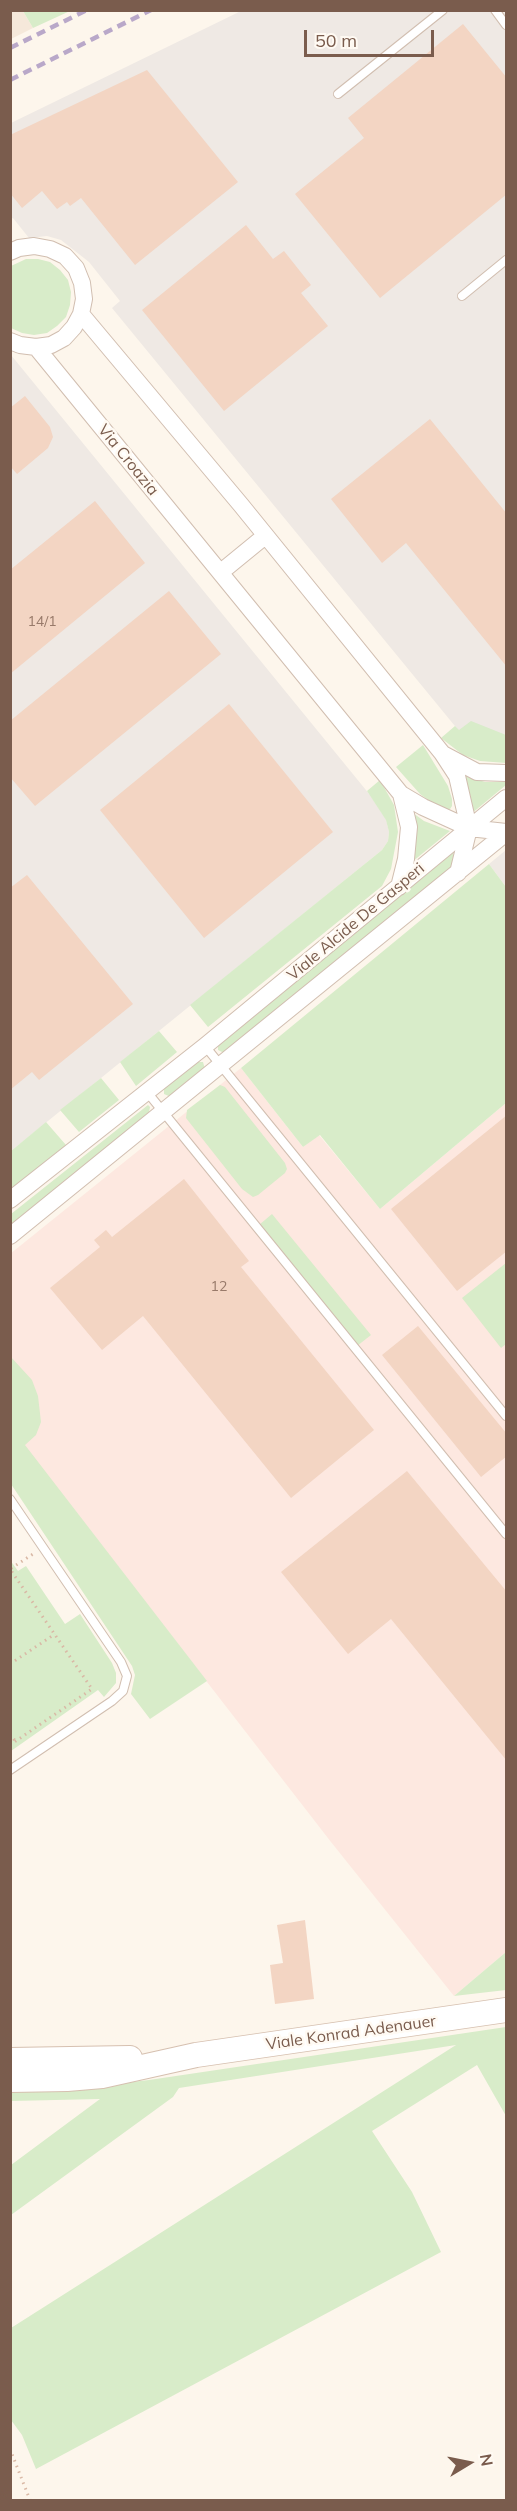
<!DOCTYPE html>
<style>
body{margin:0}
#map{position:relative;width:517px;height:2511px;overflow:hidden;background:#fdf6ec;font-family:Mulish,sans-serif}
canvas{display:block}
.frame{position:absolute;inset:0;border:12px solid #7a5c4d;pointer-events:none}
.north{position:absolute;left:439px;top:2433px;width:60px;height:60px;-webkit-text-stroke:4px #fffaf3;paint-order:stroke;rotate:80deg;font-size:16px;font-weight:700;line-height:24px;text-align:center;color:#7a5c4d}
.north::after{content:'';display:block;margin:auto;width:21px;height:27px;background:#7a5c4d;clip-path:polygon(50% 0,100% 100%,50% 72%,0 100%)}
.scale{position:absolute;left:304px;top:30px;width:130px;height:27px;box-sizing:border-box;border:3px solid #7a5c4d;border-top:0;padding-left:8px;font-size:18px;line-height:21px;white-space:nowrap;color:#7a5c4d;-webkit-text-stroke:4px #fffaf3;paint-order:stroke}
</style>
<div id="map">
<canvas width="517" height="2511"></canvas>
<div class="frame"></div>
<div class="north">N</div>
<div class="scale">50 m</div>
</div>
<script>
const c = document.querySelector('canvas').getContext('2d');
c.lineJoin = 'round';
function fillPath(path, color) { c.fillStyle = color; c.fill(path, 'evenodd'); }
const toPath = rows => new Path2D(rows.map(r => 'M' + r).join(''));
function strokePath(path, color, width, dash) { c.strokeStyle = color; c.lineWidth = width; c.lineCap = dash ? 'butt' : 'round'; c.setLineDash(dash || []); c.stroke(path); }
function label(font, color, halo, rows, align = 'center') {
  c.font = font + ' Mulish,sans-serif'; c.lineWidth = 5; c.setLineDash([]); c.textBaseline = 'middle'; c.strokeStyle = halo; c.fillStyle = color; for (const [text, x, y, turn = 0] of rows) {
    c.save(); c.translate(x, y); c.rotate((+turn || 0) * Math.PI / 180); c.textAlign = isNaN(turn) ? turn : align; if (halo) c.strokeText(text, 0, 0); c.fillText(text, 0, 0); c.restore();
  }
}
fillPath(toPath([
 [11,10,23,11,33,28,11,39]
]), '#f5e8da');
fillPath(toPath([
 [241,1068,303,1147,319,1135,380,1209,506,1103,506,1952,454,1996,331,1842,11,1429,10,1254]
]), '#fde8e0');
fillPath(toPath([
 [241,11,506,11,506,735,459,731,112,308,120,301,89,262,61,240,47,236,29,238,13,218,11,219,11,123],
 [11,355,370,795,386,819,389,832,388,841,382,850,11,1151],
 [506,850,506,887,489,864]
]), '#efe9e4');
fillPath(toPath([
 [23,11,70,11,33,28],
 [26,259,38,259,50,262,60,270,68,280,71,292,70,305,66,317,57,326,47,333,34,335,22,333,11,328,11,266],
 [471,721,506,735,506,763,480,761,463,755,441,738,455,726,459,730],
 [423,745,448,786,452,799,452,806,450,809,445,810,435,805,420,794,396,767],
 [460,774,485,782,506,782,506,785,471,814,471,797],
 [380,780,394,805,398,832,391,869,382,886,208,1027,190,1005,382,850,388,841,389,832,386,820,367,791],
 [413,813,424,821,450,831,412,862,416,842],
 [454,852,451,867,224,1053,218,1050,218,1045],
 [489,864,506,887,506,1103,380,1209,320,1135,303,1147,241,1068],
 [159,1031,177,1052,136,1086,120,1062],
 [198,1062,203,1062,205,1069,171,1097,164,1094,164,1089],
 [101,1078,119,1100,79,1132,60,1110],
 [220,1085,225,1087,285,1163,287,1169,285,1173,258,1195,253,1197,242,1189,186,1118,187,1110],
 [148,1105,150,1107,149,1112,11,1226,11,1214],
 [46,1122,66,1145,11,1189,11,1151],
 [272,1214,371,1335,357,1346,259,1225],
 [506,1263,506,1344,501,1348,462,1298],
 [10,1356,32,1380,38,1396,41,1422,36,1435,25,1445,207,1681,150,1719,131,1694,135,1675,132,1666,11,1484],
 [10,1560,18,1571,26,1566,65,1624,80,1614,112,1663,116,1673,116,1683,104,1697,98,1690,11,1751],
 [506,1952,506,1990,454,1996],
 [506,2027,506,2116,477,2065,372,2131,412,2192,441,2252,36,2469,22,2435,11,2420,11,2328,456,2045,179,2088,173,2097,11,2215,11,2165,100,2099,11,2101,11,2087,96,2086,149,2080]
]), '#d8ecc9');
fillPath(toPath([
 [463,24,507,78,507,194,380,298,295,194,364,138,348,118],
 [147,70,238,182,135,265,81,198,70,206,67,202,57,209,42,191,22,208,10,193,10,135],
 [246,225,273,259,284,251,311,285,301,293,328,326,224,411,142,310],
 [25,396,50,427,53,437,48,448,17,474,10,466,10,408],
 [430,419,507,514,507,667,406,543,382,563,331,499],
 [95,501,145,563,10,674,10,570],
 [169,591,221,654,35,806,10,777,10,721],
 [229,704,333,832,204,938,100,810],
 [27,875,133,1004,39,1080,32,1072,10,1090,10,888],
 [507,1115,507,1251,457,1291,391,1209],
 [184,1179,249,1261,241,1267,374,1430,291,1498,143,1316,102,1350,50,1288,100,1247,94,1240,106,1230,112,1237],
 [418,1326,507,1434,507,1456,481,1477,382,1355],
 [407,1471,507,1592,507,1761,391,1619,348,1654,281,1572],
 [305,1920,314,1999,275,2004,270,1965,283,1963,277,1925]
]), '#f3d5c3');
const service = toPath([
 [495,10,506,25],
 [338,94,443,10],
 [462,296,506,260],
 [205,1046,506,1416],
 [147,1092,506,1534],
 [10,1499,121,1662,127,1676,123,1691,112,1701,10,1770]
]);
const minor = toPath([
 [10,252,19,248,34,246,50,249,65,256,76,268,82,283,84,299,81,314,74,327,64,338,51,345,36,347,20,345,10,341],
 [81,314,241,505,442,753,457,776,469,828,458,873],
 [36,347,401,794,423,807,469,828,506,832],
 [221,572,265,536],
 [443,754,477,772,506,773],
 [399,887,406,859,409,827,401,794],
 [10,1200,205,1046,506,798],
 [10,1236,506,833]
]);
const secondary = toPath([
 [10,2060,130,2058],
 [10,2080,67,2079,102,2076,196,2055,506,2010]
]);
strokePath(service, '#d1beb0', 10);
strokePath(minor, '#d1beb0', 18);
strokePath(secondary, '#d6c0b0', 26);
strokePath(toPath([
 [10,1664,55,1634],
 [10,1734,16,1742],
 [10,1745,92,1689,10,1569,33,1554],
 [10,2449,30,2500]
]), '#d9b8a5', 3, [1.5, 4.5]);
strokePath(service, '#fff', 8);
strokePath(minor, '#fff', 16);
strokePath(secondary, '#fff', 24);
strokePath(toPath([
 [10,48,87,10],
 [10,80,151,10]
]), '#b9a8c9', 4.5, [9, 6]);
label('14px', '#987a6a', null, [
 ["14/1",42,622],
 ["12",219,1287]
]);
label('16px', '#7a5c4d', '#fffaf3', [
 ["Via Croazia",128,460,51],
 ["Viale Alcide De Gasperi",356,922,-40],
 ["Viale Konrad Adenauer",351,2033,-8]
]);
</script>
